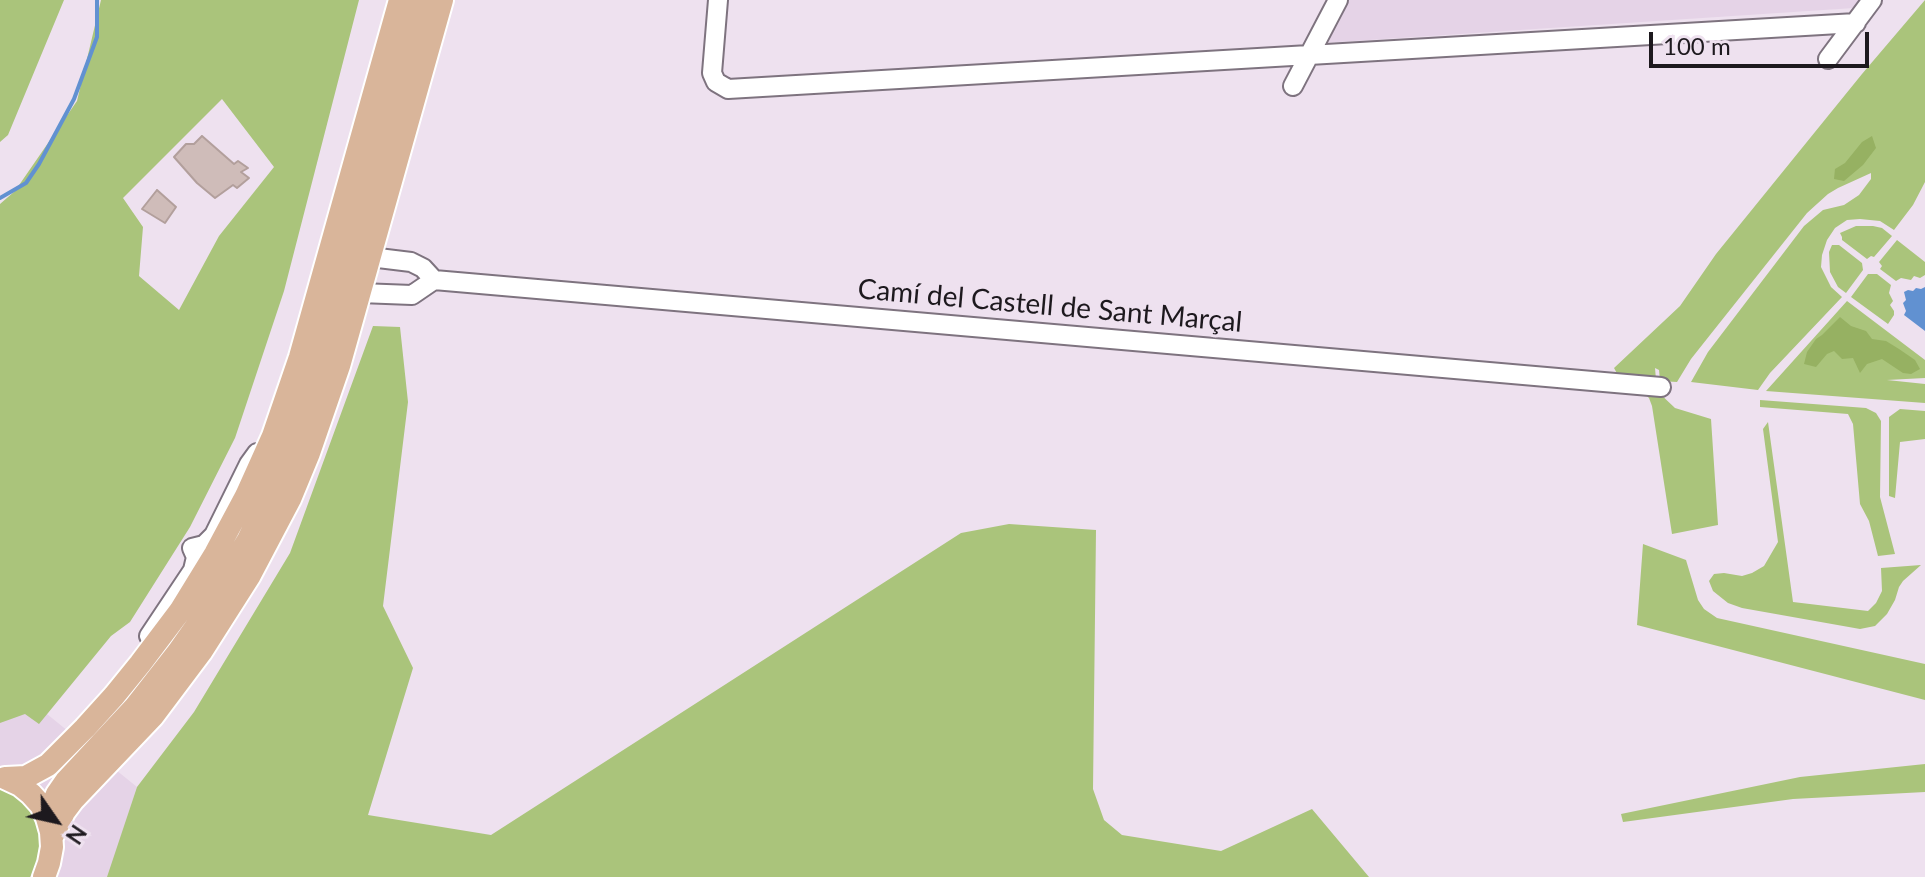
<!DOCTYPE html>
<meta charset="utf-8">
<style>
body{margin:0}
#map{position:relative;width:1925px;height:877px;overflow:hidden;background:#eee1ef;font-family:Lato,sans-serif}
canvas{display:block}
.north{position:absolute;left:16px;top:781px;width:80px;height:80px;-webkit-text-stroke:6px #eee1ef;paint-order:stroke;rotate:124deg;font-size:22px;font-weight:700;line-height:32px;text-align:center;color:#1d191e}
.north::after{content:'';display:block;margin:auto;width:28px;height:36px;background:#1d191e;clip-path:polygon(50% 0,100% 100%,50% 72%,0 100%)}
.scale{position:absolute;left:1649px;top:32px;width:220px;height:36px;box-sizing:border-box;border:4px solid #1d191e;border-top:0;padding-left:10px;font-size:24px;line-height:28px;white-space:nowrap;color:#1d191e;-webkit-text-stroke:6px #eee1ef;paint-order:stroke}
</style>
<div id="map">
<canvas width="1925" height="877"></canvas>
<div class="north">N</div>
<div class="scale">100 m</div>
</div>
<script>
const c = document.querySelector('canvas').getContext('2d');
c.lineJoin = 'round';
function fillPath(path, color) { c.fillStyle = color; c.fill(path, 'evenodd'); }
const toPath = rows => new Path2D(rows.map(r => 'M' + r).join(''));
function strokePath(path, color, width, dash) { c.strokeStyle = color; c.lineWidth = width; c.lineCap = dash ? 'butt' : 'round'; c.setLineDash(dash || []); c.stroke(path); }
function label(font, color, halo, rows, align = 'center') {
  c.font = font + ' Lato,sans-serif'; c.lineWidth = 6; c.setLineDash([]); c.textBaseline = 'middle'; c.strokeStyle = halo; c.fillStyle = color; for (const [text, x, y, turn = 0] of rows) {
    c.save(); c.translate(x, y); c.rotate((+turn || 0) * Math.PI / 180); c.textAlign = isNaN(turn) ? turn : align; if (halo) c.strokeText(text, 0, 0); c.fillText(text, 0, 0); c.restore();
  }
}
fillPath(toPath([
 [1346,0,1860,0,1854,8,1323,43],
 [26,697,137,787,108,877,0,877,0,708]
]), '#e5d3e7');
fillPath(toPath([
 [0,0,64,0,8,135,0,142],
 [101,0,359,0,284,291,235,438,190,527,130,622,111,636,39,724,25,714,0,723,0,204,15,191,77,101],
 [222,99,274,167,219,236,179,310,139,276,143,227,123,198],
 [1925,0,1925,182,1913,205,1894,230,1880,221,1860,219,1847,220,1835,228,1827,240,1822,255,1821,267,1831,287,1842,297,1770,373,1758,390,1691,382,1708,352,1804,226,1823,210,1844,205,1859,195,1871,179,1871,173,1838,188,1828,194,1807,213,1710,335,1691,359,1677,382,1660,381,1659,370,1655,368,1657,391,1675,408,1711,419,1718,525,1672,534,1652,406,1649,398,1637,387,1619,377,1614,368,1680,306,1716,254,1862,74],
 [1856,226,1873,226,1882,228,1892,236,1874,257,1871,256,1867,259,1842,240,1842,237,1840,233],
 [1897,240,1925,262,1925,275,1920,278,1914,276,1911,280,1901,278,1896,281,1880,269,1882,266,1879,262],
 [1832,245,1839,245,1862,263,1863,270,1846,293,1838,287,1830,272,1829,252],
 [1868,274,1877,274,1891,285,1889,293,1893,301,1890,305,1894,311,1894,315,1888,324,1851,297],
 [1847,301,1925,360,1925,378,1887,380,1925,384,1925,403,1766,391],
 [373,326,400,327,408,402,383,606,413,668,368,815,491,835,961,533,1009,524,1096,530,1093,789,1104,820,1122,835,1221,851,1312,809,1369,877,107,877,137,787,194,712,290,553],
 [1760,400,1866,408,1876,413,1881,421,1880,497,1895,554,1878,556,1869,521,1860,504,1853,424,1848,414,1760,407],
 [1900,409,1925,411,1925,439,1900,442,1895,498,1889,496,1889,417],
 [1768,422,1793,602,1868,611,1876,603,1882,591,1881,568,1921,565,1903,581,1899,587,1895,600,1887,614,1875,626,1860,629,1742,608,1728,603,1713,591,1709,581,1714,574,1724,573,1742,576,1752,573,1764,566,1778,542,1763,429],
 [1643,544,1686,560,1698,600,1704,609,1717,618,1925,664,1925,700,1637,625],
 [1925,764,1925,792,1793,799,1623,822,1621,814,1800,777],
 [0,788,21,799,28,808,39,827,41,849,39,860,30,877,0,877]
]), '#aac47b');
fillPath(toPath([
 [1872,136,1876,148,1863,165,1844,181,1834,179,1835,169,1845,163,1862,142],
 [1840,317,1851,326,1866,331,1872,339,1886,341,1899,349,1915,360,1920,369,1911,374,1903,373,1882,359,1867,364,1860,373,1853,358,1842,359,1834,351,1827,354,1816,367,1804,364,1807,352,1816,339,1822,335]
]), '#96b162');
fillPath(toPath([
 [1925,287,1925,331,1904,315,1906,311,1903,303,1906,300,1904,292,1908,290,1913,291,1916,288,1921,289]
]), '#6191d1');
strokePath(toPath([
 [0,198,26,183,39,164,74,99,97,37,97,0]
]), '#6191d1', 4);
const building = toPath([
 [202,136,234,164,238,161,248,168,241,172,249,178,237,188,233,185,215,198,197,183,174,157,186,144,194,144,202,136],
 [157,190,176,207,165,223,142,209,157,190]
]);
fillPath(building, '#cfbcb9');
strokePath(building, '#b29f9c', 2);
const minor = toPath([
 [718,0,712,73,716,82,728,89,1856,23],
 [1828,59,1872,0],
 [1293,86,1338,0],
 [370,257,411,262,423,268,434,280,1661,387],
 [360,293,412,295,434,280],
 [149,636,193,570,196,557,192,548,204,545,214,535,249,464,257,453]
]);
const major = toPath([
 [5,778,20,785,31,794,41,805,47,818,51,832,52,847,49,863,44,877],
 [6,778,26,777,48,765,85,728,114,696,140,664,180,611,215,554,246,496,273,436,300,357,400,0],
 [47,818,57,794,66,781,135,707,178,652,197,625,248,540,277,479,301,418,317,370,421,0],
 [52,837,64,812,73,800,153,716,201,652,250,575,290,499,309,453,339,366,442,0]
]);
strokePath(minor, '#7e737f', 22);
strokePath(major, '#fff', 26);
strokePath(minor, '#fff', 18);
strokePath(major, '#d9b59a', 22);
label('28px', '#1d191e', '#eee1ef', [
 ["Camí del Castell de Sant Marçal",1050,306,5]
]);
</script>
